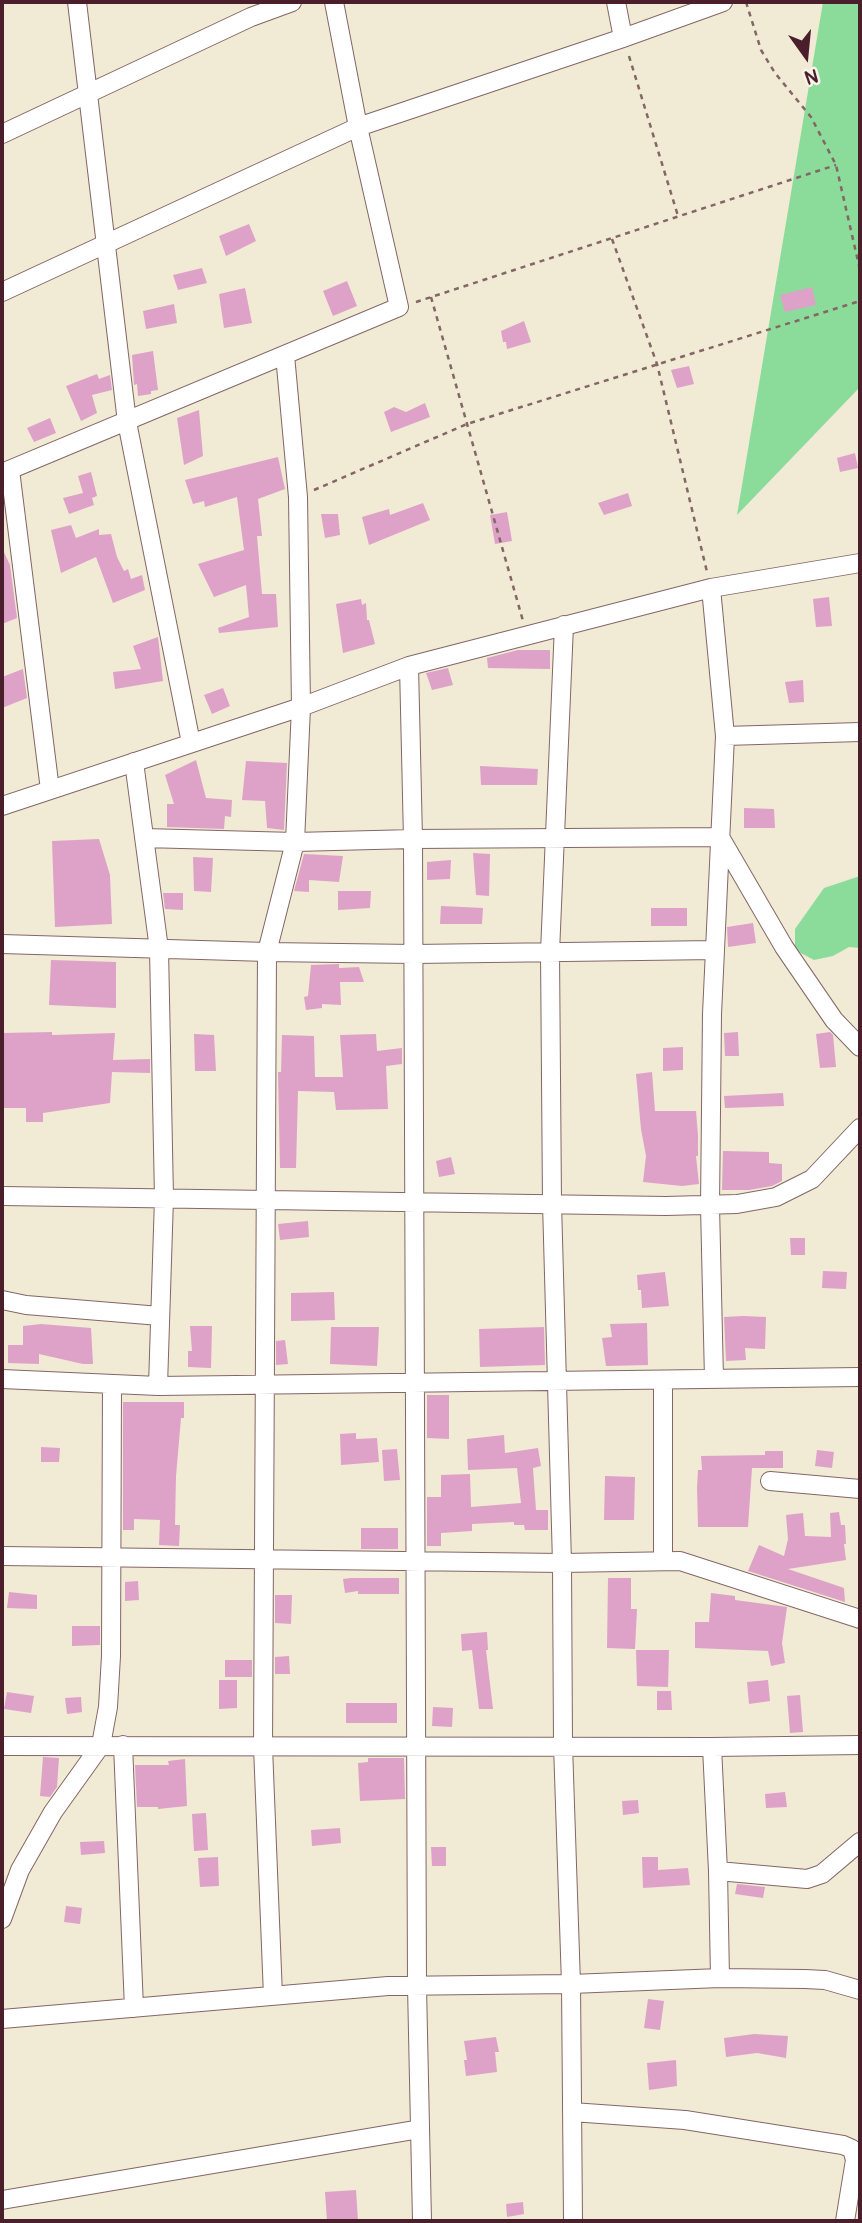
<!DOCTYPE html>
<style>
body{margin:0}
#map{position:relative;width:862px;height:2223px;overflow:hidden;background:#f1ead5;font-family:Pangolin,sans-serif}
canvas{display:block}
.frame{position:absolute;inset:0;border:4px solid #4a1f2b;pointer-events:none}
.north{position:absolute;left:771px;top:21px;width:70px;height:70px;-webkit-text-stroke:5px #f7f3e8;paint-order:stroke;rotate:165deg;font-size:19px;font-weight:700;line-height:28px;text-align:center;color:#4a1f2b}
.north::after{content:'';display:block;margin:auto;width:24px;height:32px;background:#4a1f2b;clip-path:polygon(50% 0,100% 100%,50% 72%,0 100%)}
</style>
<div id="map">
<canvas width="862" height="2223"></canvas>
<div class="frame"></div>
<div class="north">N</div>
</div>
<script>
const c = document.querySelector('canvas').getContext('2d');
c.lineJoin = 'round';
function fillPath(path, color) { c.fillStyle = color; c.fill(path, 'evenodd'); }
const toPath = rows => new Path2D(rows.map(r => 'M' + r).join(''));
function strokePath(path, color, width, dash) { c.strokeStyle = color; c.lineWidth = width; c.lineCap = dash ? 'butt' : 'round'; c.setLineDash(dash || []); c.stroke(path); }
fillPath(toPath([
 [823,2,860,2,860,387,737,515],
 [860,876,860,948,849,947,833,956,814,960,795,950,795,929,824,888]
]), '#8bdc9b');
fillPath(toPath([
 [249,224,256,241,226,256,219,236],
 [202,268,207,283,178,290,173,275],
 [347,281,357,306,333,316,323,291],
 [812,287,816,305,785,312,780,295],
 [245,288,252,323,224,328,219,294],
 [174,304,177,323,146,329,143,311],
 [524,321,531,342,507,349,506,342,503,342,501,331],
 [153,351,158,390,151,391,151,394,138,396,137,384,134,385,132,355],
 [689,366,694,384,677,388,671,370],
 [97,374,99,379,110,375,112,390,92,395,97,413,81,421,66,386],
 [425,403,430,417,391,432,384,412,394,407,406,412],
 [199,410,203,456,184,465,177,418],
 [50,418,56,433,34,442,27,428],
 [855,453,858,468,840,472,837,458],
 [278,457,285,489,258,499,262,536,257,536,262,594,276,594,278,627,219,633,218,628,249,617,246,585,214,597,198,564,244,550,237,497,205,507,204,501,193,504,185,480],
 [91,472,97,496,92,498,94,505,69,514,63,498,83,493,78,476],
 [628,493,632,506,604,515,598,503],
 [423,503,430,520,369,545,362,517,389,509,390,515],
 [507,512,512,541,495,544,490,515],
 [321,514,338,514,340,535,325,538],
 [71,525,76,538,99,529,99,535,111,534,117,557,124,571,128,569,131,579,142,575,145,590,113,603,96,557,61,573,51,530],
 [2,548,10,565,17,618,2,624],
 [829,597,832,626,816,627,813,599],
 [361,599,362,605,366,603,367,620,369,620,375,644,343,653,336,604],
 [158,637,163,681,115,689,113,672,141,669,133,646],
 [518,650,550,650,550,669,488,668,487,658],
 [448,668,453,685,432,690,426,673],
 [23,669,27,698,2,708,2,677],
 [803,680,804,702,789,703,785,682],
 [223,688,230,706,212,714,204,695],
 [196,760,206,798,232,800,231,817,225,816,224,829,167,827,167,804,174,804,165,775],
 [246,761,287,763,284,830,267,828,265,801,242,800],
 [480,766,538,769,537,785,481,785],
 [744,808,774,809,775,828,744,828],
 [99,839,110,875,112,924,55,927,52,841],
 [473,853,490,854,489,896,476,895],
 [304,854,343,856,339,882,309,880,309,892,294,891],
 [193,857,213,858,211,892,194,891],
 [451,860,450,879,427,880,427,862],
 [338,891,371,891,370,908,338,910],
 [163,893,183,893,183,910,165,909],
 [441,906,483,908,482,924,440,924],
 [651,908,687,908,687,926,651,926],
 [753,923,756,943,728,947,727,927],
 [51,960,116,962,116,1008,49,1005],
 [339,964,339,968,359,967,364,982,340,982,341,1005,322,1004,322,1008,306,1010,304,997,308,996,311,965],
 [52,1032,52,1035,115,1033,113,1060,150,1059,150,1073,112,1072,110,1103,43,1113,43,1122,26,1122,26,1108,2,1108,2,1033],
 [738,1032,739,1056,725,1056,724,1033],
 [830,1032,833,1035,836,1067,820,1068,816,1034],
 [194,1034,214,1035,216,1071,195,1071],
 [376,1034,377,1051,402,1048,402,1064,386,1066,388,1109,336,1110,334,1092,298,1091,296,1168,280,1168,278,1072,281,1072,282,1035,314,1036,315,1077,343,1077,340,1035],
 [683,1047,683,1070,663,1071,663,1048],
 [652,1072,655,1111,696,1111,698,1135,698,1156,696,1156,699,1184,682,1186,643,1182,646,1156,641,1129,636,1074],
 [783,1093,784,1106,725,1108,724,1096],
 [723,1151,769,1152,769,1163,782,1164,782,1181,772,1186,749,1190,722,1190],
 [451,1157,455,1174,439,1177,436,1161],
 [308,1221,309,1237,280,1240,278,1224],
 [790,1238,805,1238,805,1255,791,1255],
 [823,1271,847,1272,846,1289,822,1288],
 [665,1272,669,1306,642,1308,641,1290,638,1290,637,1275],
 [334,1292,335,1320,291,1321,291,1293],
 [743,1316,766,1317,765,1349,745,1348,746,1360,726,1361,724,1317],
 [647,1323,648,1365,606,1366,602,1338,612,1337,610,1324],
 [41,1324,91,1328,93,1364,83,1364,39,1354,39,1364,8,1363,8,1345,23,1345,23,1326],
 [190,1326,212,1326,211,1368,188,1367,188,1351,192,1351],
 [331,1327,379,1327,377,1366,330,1364],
 [544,1327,545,1365,480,1367,479,1329],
 [285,1340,288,1364,276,1365,276,1341],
 [427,1395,449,1395,449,1439,427,1438],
 [123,1402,184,1402,184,1418,181,1418,176,1476,175,1525,180,1525,179,1546,159,1545,160,1520,134,1519,134,1530,123,1530],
 [356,1433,356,1439,377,1438,379,1462,341,1465,340,1434],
 [504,1435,505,1453,538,1448,541,1466,533,1468,536,1510,548,1510,548,1530,525,1530,524,1525,514,1525,514,1522,472,1524,472,1531,441,1533,441,1546,427,1546,427,1497,441,1497,441,1475,470,1474,471,1507,521,1503,517,1468,468,1470,467,1439],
 [41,1447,60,1448,59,1462,41,1462],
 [397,1449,400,1480,384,1481,382,1450],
 [817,1450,834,1452,832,1468,815,1466],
 [765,1451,783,1451,783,1468,752,1468,748,1527,698,1527,697,1488,698,1470,702,1470,701,1456,765,1455],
 [605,1476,635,1477,634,1520,604,1520],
 [839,1512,841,1525,845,1525,846,1544,844,1544,846,1560,788,1569,844,1588,845,1602,748,1571,759,1545,784,1556,788,1539,786,1515,803,1513,805,1536,831,1537,830,1513],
 [361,1528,398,1528,398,1549,361,1549],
 [351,1578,399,1578,399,1594,358,1594,358,1591,345,1593,343,1579],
 [608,1578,631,1578,631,1609,637,1609,635,1649,607,1648],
 [138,1581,139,1600,125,1601,125,1582],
 [9,1592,37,1595,37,1609,7,1608],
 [711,1593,735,1596,735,1600,787,1607,782,1643,785,1663,771,1666,768,1651,695,1648,695,1622,709,1622],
 [275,1595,292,1595,291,1624,275,1623],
 [72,1626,100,1626,100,1645,72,1646],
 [487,1632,488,1650,486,1650,493,1709,479,1709,472,1650,462,1651,461,1634],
 [636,1650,669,1650,668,1687,637,1686],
 [289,1656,290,1674,275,1674,275,1657],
 [225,1660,252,1660,252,1677,225,1677],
 [219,1680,237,1680,237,1708,219,1709],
 [768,1680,770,1701,749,1704,747,1682],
 [657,1691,671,1691,672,1710,657,1710],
 [7,1692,34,1696,31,1713,4,1709],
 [800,1695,803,1732,790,1733,787,1696],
 [81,1697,82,1712,67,1714,65,1698],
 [346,1703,397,1703,397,1723,346,1723],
 [433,1707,453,1708,452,1727,432,1726],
 [43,1757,59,1758,57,1787,50,1797,40,1796],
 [368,1758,404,1758,405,1799,360,1801,358,1763,368,1762],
 [185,1759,187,1806,158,1809,158,1807,137,1807,135,1765,169,1765,168,1761],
 [785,1792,787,1807,766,1808,765,1794],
 [638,1800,639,1813,623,1815,622,1801],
 [206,1813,208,1850,194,1851,192,1814],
 [340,1828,341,1843,312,1846,311,1830],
 [104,1841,105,1853,81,1855,80,1842],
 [431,1847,446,1847,446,1866,432,1866],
 [218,1857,219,1886,200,1887,198,1858],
 [642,1857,658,1857,658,1870,688,1868,690,1885,643,1888],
 [737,1884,765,1887,763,1898,735,1894],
 [66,1906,82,1908,80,1924,64,1922],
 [648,1999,664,2001,660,2030,644,2028],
 [754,2034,788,2036,786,2058,757,2053,726,2057,724,2038],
 [496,2037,499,2052,495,2052,497,2072,466,2076,464,2060,467,2060,464,2041],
 [676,2060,677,2086,649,2090,647,2063],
 [356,2190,358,2221,327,2221,325,2192],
 [523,2202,524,2214,507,2217,506,2204]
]), '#dea2c9');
const minor = toPath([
 [77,2,127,422,191,743],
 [616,2,623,38],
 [2,134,251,17,292,2],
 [2,292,358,127,623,38,723,2],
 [10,470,50,790],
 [2,473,399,307,358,127,334,2],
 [711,588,725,736,860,732],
 [564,625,550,952,552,1203,562,1563,563,1745,571,1984,573,2221],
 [409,666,413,839,417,1986,422,2221],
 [134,762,159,949,164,1198,158,1386],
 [2,806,301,707,409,666,711,588,860,563],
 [144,838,295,842,413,839,720,837,784,947,834,1020,860,1047],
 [2,944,267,952,414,954,715,950],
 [2,1196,666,1206,737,1204,776,1197,812,1179,860,1128],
 [2,1300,26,1305,160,1316],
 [2,1379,158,1386,860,1377],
 [714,1379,710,1206,712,1014,725,736],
 [770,1481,860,1489],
 [2,1556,562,1563,680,1561,860,1619],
 [663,1560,663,1380],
 [123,1745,134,2008],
 [2,1746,712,1747,860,1745],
 [712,1747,718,1871,720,1978],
 [718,1871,807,1879,822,1874,860,1842],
 [2,1919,20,1870,53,1812,101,1745,108,1707,111,1656,112,1384],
 [273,1996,263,1747,267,952,295,842,301,707,298,497,285,355],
 [2,2019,388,1986,571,1984,720,1978,805,1979,825,1980,860,1990],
 [572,2112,685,2120,843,2145,852,2149,855,2160,845,2221],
 [2,2200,420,2129]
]);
strokePath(minor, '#846666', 20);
strokePath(toPath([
 [746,2,761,50,775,73,811,117,836,165,860,270],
 [629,56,678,216],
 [612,239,657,364,707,572],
 [431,297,523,621],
 [416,302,836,165],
 [314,490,467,424,860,301]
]), '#846666', 2.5, [5, 5]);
strokePath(minor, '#fff', 18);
</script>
